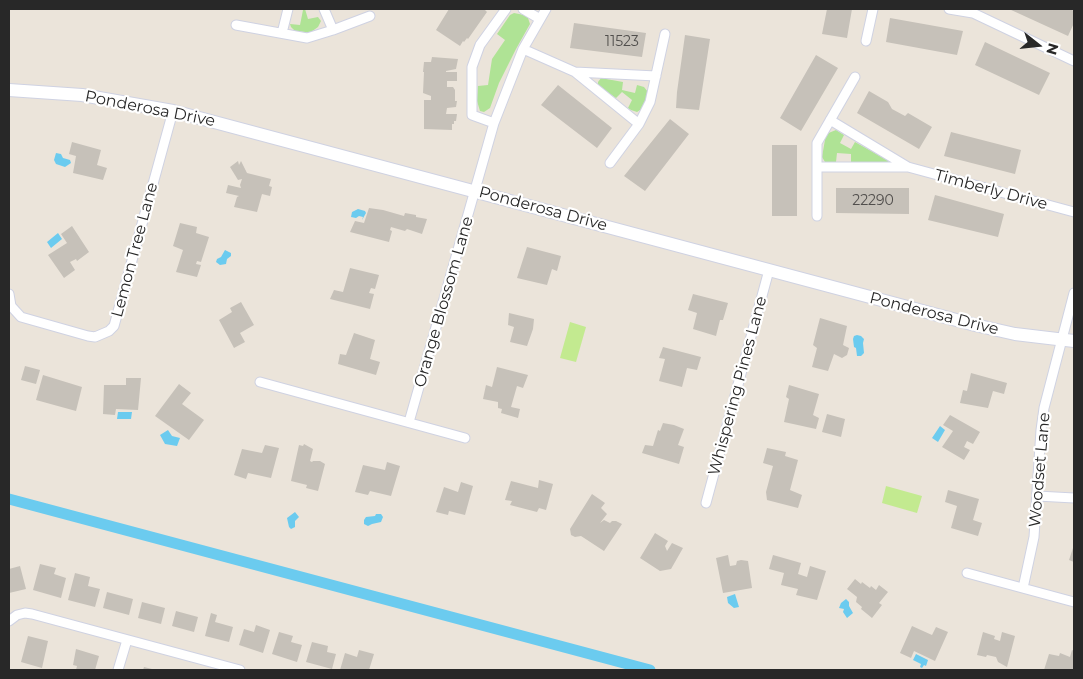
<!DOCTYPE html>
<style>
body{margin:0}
#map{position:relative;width:1083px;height:679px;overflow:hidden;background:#ebe4da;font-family:Montserrat,sans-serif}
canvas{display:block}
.frame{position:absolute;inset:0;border:10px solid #282828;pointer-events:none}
.north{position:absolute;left:1013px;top:20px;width:50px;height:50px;-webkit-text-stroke:4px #fff;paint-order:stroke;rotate:106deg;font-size:14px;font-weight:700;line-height:20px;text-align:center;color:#282828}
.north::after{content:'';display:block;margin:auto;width:18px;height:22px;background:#282828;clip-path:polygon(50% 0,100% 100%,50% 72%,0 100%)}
</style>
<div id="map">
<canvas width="1083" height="679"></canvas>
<div class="frame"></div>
<div class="north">N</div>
</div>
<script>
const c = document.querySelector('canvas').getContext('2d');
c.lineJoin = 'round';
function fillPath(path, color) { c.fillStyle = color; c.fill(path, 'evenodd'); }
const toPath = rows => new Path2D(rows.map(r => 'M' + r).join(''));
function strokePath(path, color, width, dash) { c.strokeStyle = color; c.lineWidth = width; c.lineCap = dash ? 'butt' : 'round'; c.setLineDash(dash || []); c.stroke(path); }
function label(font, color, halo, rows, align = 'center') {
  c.font = font + ' Montserrat,sans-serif'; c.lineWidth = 4.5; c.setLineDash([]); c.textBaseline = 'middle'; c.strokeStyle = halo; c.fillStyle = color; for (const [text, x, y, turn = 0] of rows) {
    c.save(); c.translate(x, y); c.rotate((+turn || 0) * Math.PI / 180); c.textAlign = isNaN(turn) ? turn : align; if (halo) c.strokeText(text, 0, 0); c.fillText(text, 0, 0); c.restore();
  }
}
fillPath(toPath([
 [297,9,305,9,308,19,318,17,321,21,318,27,311,32,305,32,295,31,291,27,290,24,300,25,303,10],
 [514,13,524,15,528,18,530,24,516,49,499,83,490,108,484,112,480,111,477,101,478,86,488,85,492,59,505,40,497,34,510,15],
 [601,78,623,82,622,90,635,93,637,85,644,87,648,92,645,107,637,112,631,110,628,108,632,100,622,92,616,98,598,86,598,82],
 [836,130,844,135,840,143,851,149,855,142,891,162,851,162,851,154,837,153,836,162,825,162,822,157,826,134]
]), '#afe395');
fillPath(toPath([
 [570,322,586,327,576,362,560,358],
 [886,486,922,496,917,513,882,503]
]), '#c3ea90');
fillPath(toPath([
 [56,153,61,154,63,158,70,160,71,163,65,167,56,164,54,160],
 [358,209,365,211,366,213,362,220,363,217,359,216,356,218,351,217,352,212],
 [58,233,62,239,51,248,47,242],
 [225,250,231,253,231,256,227,259,226,264,220,265,216,262,217,259,221,257],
 [857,335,861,336,864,339,863,343,864,353,861,356,857,356,856,348,854,347,853,339,854,336],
 [118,412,132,412,131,419,117,419],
 [940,426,945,430,938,442,932,438],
 [168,430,172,436,180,438,177,446,165,444,160,435],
 [295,512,299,517,295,521,295,527,291,529,289,527,287,518],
 [376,514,381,514,383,517,381,522,372,524,368,526,364,524,364,520,366,517,375,516],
 [735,594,739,607,734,608,728,603,727,597],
 [846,599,849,602,849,606,853,613,847,618,843,612,844,609,839,608,841,603],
 [916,654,928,660,926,666,924,665,922,668,920,667,921,664,913,660]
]), '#6bcbef');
strokePath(toPath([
 [9,499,650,670]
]), '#6bcbef', 11);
fillPath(toPath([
 [449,9,486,9,485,10,487,12,468,39,467,38,464,42,463,41,460,46,436,30],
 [827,9,852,9,847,38,822,34],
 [1009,9,1070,9,1074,11,1074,23,1068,36],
 [890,18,963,31,957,55,886,42],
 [574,23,646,33,642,57,570,48],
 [685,35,710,39,699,110,676,108,677,92],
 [985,42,1050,73,1039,95,975,65],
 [816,55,838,68,801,131,780,118],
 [432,57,458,59,456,69,446,71,446,72,457,72,457,81,447,81,447,87,453,87,455,90,455,101,457,101,456,107,447,108,446,114,457,114,456,121,454,121,454,124,452,124,452,130,424,129,424,100,431,100,431,96,423,93,424,72,423,72,424,62,431,62],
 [558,85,612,128,597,148,541,105],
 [869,91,888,102,892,109,905,116,908,113,932,127,919,149,857,113],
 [670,119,689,134,645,191,624,176],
 [951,132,1021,150,1015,174,944,156],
 [72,142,101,150,97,165,107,168,103,180,73,173,76,156,69,154],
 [772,145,797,145,797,216,772,216],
 [238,161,239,165,241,161,247,173,271,179,269,186,272,187,270,196,262,194,257,212,234,207,237,197,239,196,226,193,228,185,241,188,240,185,242,179,238,180,230,167],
 [836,188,909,188,909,214,836,213],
 [935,195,1004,214,998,237,928,220],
 [369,208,383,210,404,216,405,213,416,215,416,217,427,219,422,234,407,229,405,231,391,227,390,230,392,231,389,242,350,232,355,221,364,223],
 [180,223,197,227,196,233,209,237,201,262,197,261,196,264,201,265,197,277,176,272,183,250,173,246],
 [72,226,89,252,77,261,76,259,70,262,75,270,64,278,48,255,67,243,61,234],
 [527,247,561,256,557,271,552,269,547,285,517,278],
 [350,268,379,275,375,289,371,288,369,293,374,294,370,309,330,299,334,290,343,292],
 [693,294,728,303,723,320,720,320,716,336,693,329,697,313,688,310],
 [241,302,254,325,240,333,245,342,234,348,219,320,232,312,230,308],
 [509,313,534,319,533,329,527,346,510,342,514,327,508,325],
 [820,318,847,326,843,345,849,348,847,355,842,358,834,354,828,371,812,367,817,348,813,345],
 [354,333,375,340,370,359,380,362,376,375,338,364,340,354,346,355],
 [663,347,701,357,697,370,687,368,682,387,659,381,665,359,659,358],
 [25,366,40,370,36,384,21,380],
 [497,367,528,375,523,388,517,386,511,407,520,409,518,418,501,413,502,409,498,408,498,402,483,399,486,385,492,387],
 [971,373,1007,383,1004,394,993,391,988,408,960,403,963,390,967,391],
 [43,375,82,387,76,411,36,400],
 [126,378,141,378,138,410,116,409,115,415,103,414,104,385,126,385],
 [179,384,191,393,182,404,204,420,189,440,155,416],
 [789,385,819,394,813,415,819,418,816,429,784,422,789,399,786,397],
 [827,414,845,419,841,437,822,432],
 [950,415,980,432,973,444,967,441,964,447,970,450,964,460,942,447,953,431,943,425],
 [663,423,674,425,684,429,678,445,684,447,679,464,642,453,645,445,653,446,658,430,660,431],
 [304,444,313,449,310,461,312,462,313,461,320,461,325,464,318,491,306,488,307,485,291,481,299,445,303,446],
 [265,445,279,448,271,478,248,473,246,479,234,475,242,449,262,453],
 [767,448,786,452,785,456,798,460,790,490,802,495,798,508,767,500,766,492,773,466,763,463],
 [387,462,400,466,391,496,370,491,368,495,355,492,363,465,385,470],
 [539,480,553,484,546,510,539,508,537,512,510,505,512,501,505,500,511,481,538,488],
 [461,482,473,486,465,515,449,511,448,515,436,512,444,487,458,492],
 [948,490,979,499,973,520,982,523,978,536,951,528,957,506,945,502],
 [592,494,605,503,601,508,607,514,600,523,604,520,610,523,612,521,616,521,622,524,604,551,581,536,575,537,571,535,570,529],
 [655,533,668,541,665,546,667,551,672,543,683,548,671,569,660,571,640,558],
 [1074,545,1074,562,1069,560],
 [728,555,730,566,736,565,737,561,741,560,748,561,752,588,723,593,716,558],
 [773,555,801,563,798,574,807,577,810,566,826,571,817,600,796,595,798,589,781,585,784,573,769,569],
 [40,564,56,568,54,574,66,578,61,598,33,590],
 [20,566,26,589,9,593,9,569],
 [75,573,90,577,88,586,100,589,95,607,68,600],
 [855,579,861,584,862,582,870,588,871,586,876,590,879,585,888,592,879,603,882,605,872,618,861,609,862,607,856,602,857,597,847,589],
 [107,592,133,599,129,615,103,608],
 [142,602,165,608,161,624,138,618],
 [176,611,198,617,194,632,172,626],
 [211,613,217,615,215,622,233,627,229,642,205,636],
 [256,625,270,630,263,653,239,645,244,629,254,632],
 [912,626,932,635,936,627,948,632,935,661,914,651,911,658,900,653],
 [279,632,293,636,291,642,302,645,297,662,272,654],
 [983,632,995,636,994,639,1000,641,1002,632,1015,636,1007,667,998,662,996,657,987,655,986,657,977,655],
 [28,636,48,641,42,668,21,662],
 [312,642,328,646,327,652,336,654,332,669,306,662],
 [76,649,99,656,95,670,76,670,77,666,73,665],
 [359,650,374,654,369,670,340,670,345,653,357,657],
 [1072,650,1074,651,1074,670,1044,670,1049,654,1059,656,1060,653,1070,657],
 [144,667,156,670,143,670]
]), '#c6c1b9');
const street = toPath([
 [324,9,333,30],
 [523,9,540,19],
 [949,9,973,13,967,9],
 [973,13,1074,61],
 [236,25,307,38,333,30,370,16],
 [282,33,288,9],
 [866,41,873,9],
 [523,49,575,72,656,76],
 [575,72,639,124],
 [494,123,472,115,472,67,480,45,506,9],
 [610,163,639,124,650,102,665,34],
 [817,167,908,167,830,120],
 [908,167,1074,212],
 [817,216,817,143,855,77],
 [9,294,11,306,21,317,88,336,95,337,109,331,114,326,173,111],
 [260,382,465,438],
 [409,422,494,123,523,49,546,9],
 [1037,496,1074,498],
 [706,503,769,270],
 [967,573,1074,602],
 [1023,588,1034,537,1041,430,1044,408,1074,293],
 [9,621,17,615,25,613,32,614,240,670],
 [118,670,127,640]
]);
const secondary = toPath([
 [9,90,82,95,173,111,975,325,1015,334,1074,341]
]);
strokePath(street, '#cfd2e2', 11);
strokePath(secondary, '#cfd2e2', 14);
strokePath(street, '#fff', 9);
strokePath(secondary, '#fff', 12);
label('14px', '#504e4c', null, [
 ["11523",622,42],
 ["22290",873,201]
]);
label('16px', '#282828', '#fff', [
 ["Ponderosa Drive",150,109,11],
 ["Timberly Drive",991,190,15],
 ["Ponderosa Drive",543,209,15],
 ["Lemon Tree Lane",135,250,-75],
 ["Orange Blossom Lane",444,302,-74],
 ["Ponderosa Drive",934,314,14],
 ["Whispering Pines Lane",738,386,-75],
 ["Woodset Lane",1040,470,-85]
]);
</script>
